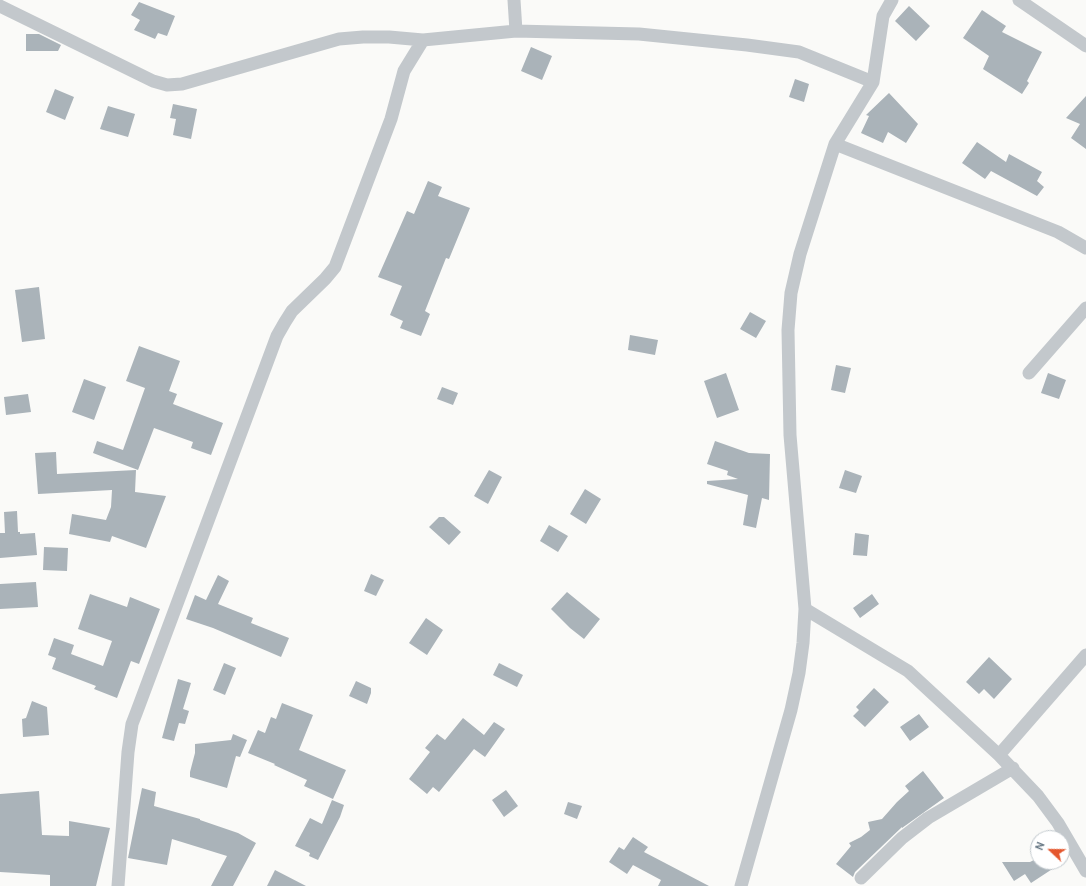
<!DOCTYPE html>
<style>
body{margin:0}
#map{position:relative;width:1086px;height:886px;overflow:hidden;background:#fafaf8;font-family:Cabin,sans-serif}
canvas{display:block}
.north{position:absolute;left:1030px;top:830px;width:40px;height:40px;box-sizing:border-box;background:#fff;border:1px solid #c1c8cd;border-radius:50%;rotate:292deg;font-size:11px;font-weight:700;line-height:16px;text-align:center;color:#657683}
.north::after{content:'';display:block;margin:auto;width:14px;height:18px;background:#e4572e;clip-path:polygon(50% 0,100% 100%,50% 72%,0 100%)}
</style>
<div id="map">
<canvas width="1086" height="886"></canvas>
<div class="north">N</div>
</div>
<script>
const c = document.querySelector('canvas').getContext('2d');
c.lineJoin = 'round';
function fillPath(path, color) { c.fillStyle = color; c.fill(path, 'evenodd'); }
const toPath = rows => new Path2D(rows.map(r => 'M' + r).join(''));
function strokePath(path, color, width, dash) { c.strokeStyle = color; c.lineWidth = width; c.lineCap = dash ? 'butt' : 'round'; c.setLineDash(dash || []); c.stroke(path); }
fillPath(toPath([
 [139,2,175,16,167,36,158,33,155,39,134,30,140,20,131,15],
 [909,6,930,26,916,41,895,21],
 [982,10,1006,26,1002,32,1042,52,1027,81,1029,83,1022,94,983,69,989,56,963,38],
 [26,34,39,34,61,45,58,51,26,51],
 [531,47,552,56,542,80,521,71],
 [795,79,809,84,804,102,789,97],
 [55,89,74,97,65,120,46,112],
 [889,93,918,124,906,143,888,132,883,143,861,133,869,116,866,115],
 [1086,96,1086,149,1071,138,1080,124,1066,118],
 [173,104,197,109,191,139,173,135,176,119,170,118],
 [108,106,135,114,128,137,100,129],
 [977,142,1006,162,1009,154,1042,172,1037,181,1044,187,1037,196,991,171,985,179,962,163],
 [428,181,442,187,438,196,470,208,449,259,446,258,425,311,430,314,421,336,400,328,403,321,390,315,402,286,378,277,407,211,414,214],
 [39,287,45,339,22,342,15,290],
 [750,312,766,321,756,338,740,329],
 [630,335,658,340,655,355,628,350],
 [139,346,180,361,169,391,177,394,173,404,223,423,211,455,191,448,193,442,154,428,138,470,93,453,97,441,123,450,145,388,126,381],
 [836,365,851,368,845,393,831,390],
 [726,373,739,410,717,418,704,381],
 [1048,373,1066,380,1059,399,1041,393],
 [84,379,106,387,94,420,72,412],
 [442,387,458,393,453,405,437,399],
 [28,394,31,412,6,415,4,397],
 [715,441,749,453,770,454,769,500,762,498,756,528,743,525,748,495,707,484,707,481,738,479,727,475,728,471,707,464],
 [56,452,57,474,136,470,135,492,166,496,146,548,112,536,110,542,69,534,72,514,106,520,111,507,112,490,38,494,35,453],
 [489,470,502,477,488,504,474,496],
 [845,470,862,476,856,493,839,488],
 [585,489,601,499,586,524,570,514],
 [17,511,18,532,20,532,20,534,35,533,37,555,0,558,0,533,5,533,4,512],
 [439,517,444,517,461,532,449,545,429,527],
 [549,525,568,536,558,552,540,541],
 [855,533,869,535,867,556,853,555],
 [44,547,68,548,67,571,43,570],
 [371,574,384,580,376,596,364,591],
 [218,575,229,581,218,604,253,618,251,623,289,638,281,657,213,628,186,619,195,595,206,600],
 [36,582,38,607,0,609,0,584],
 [567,592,600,619,584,639,570,628,551,609],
 [90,594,127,607,130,597,160,609,139,664,131,661,117,698,94,689,96,686,52,669,56,658,48,655,54,638,74,645,71,654,103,666,112,641,78,629],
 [872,594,879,604,860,618,853,608],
 [426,618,443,630,427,655,409,643],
 [989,657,1012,679,994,699,984,689,979,694,966,682],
 [224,663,236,668,225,695,213,690],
 [499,663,523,675,517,687,493,675],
 [178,679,191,683,183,709,189,711,185,724,179,723,174,741,162,738],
 [356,681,371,688,371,693,367,704,349,696],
 [874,688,889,702,865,727,853,716,859,710,856,707],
 [32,701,47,707,49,735,23,737,22,719,26,718],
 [282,703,313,715,299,750,346,770,333,799,304,786,307,780,274,765,275,764,248,753,258,730,265,733,271,717,276,719],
 [919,714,929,727,910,741,900,727],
 [463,718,484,735,494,722,505,729,485,757,474,749,439,792,433,787,427,794,409,779,430,752,425,748,437,734,445,740],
 [233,734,247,740,240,757,236,756,227,788,190,777,190,772,195,753,195,744,231,740],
 [923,771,944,798,902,828,902,827,855,872,853,877,836,864,851,846,849,843,861,837,870,830,868,822,882,819,897,802,909,791,905,786],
 [142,788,156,792,154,806,200,819,200,820,238,833,256,843,233,886,211,886,227,856,172,839,167,865,128,858],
 [506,790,518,806,504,817,492,800],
 [39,791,42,835,69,836,69,821,110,828,96,886,50,886,50,875,0,872,0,794],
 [332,800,344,805,340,817,318,860,309,856,310,853,295,846,310,818,322,824],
 [568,802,582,806,577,819,564,814],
 [633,837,648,847,644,852,709,886,658,886,661,880,633,865,627,874,609,862,619,847,624,850],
 [1038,858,1038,862,1063,862,1031,883,1025,874,1014,881,1002,862,1030,862],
 [275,870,306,886,267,886]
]), '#aab3b9');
strokePath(toPath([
 [514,0,516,31],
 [1019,0,1086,46],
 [0,6,153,81,167,85,182,84,339,39,363,37,389,37,423,40,516,31,639,34,747,45,799,52,873,82],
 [835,144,1058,232,1086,248],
 [1029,373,1086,308],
 [805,609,908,671,999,755,1038,796,1058,823,1086,871],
 [999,755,1086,655],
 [861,878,902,838,928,818,1013,768],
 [118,886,128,752,132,724,137,711,277,336,285,322,292,311,325,279,335,267,391,119,404,71,423,40],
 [741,886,791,710,799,673,803,643,805,609,790,435,788,330,791,293,800,254,835,144,873,82,883,16,892,0]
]), '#c3c8cc', 13);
</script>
